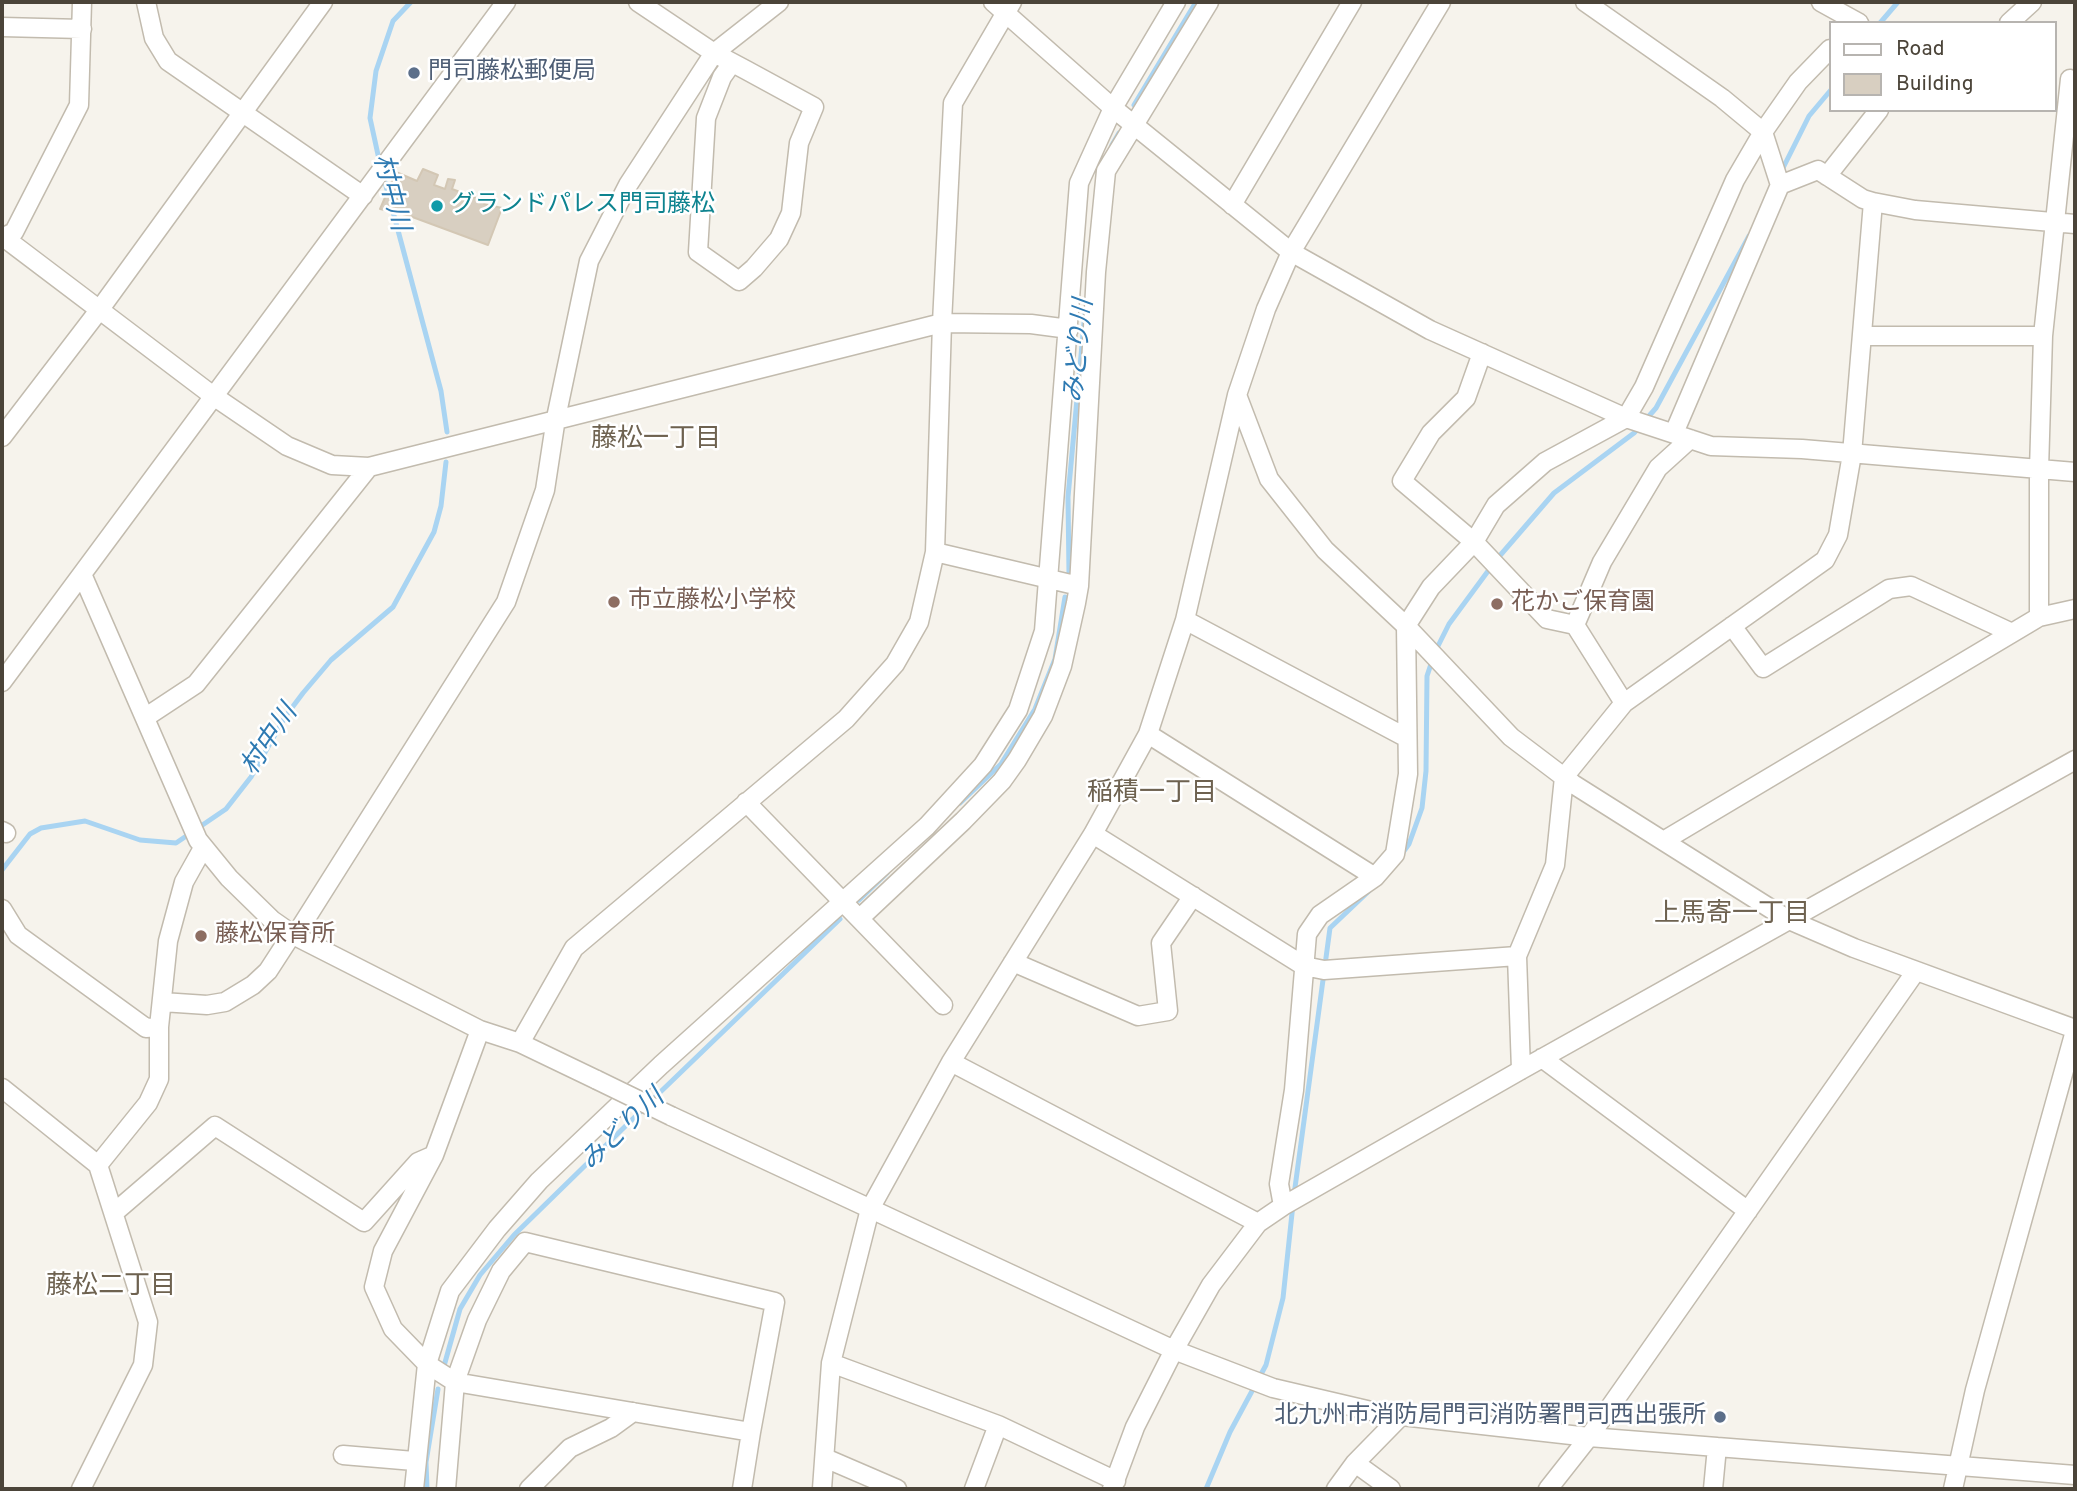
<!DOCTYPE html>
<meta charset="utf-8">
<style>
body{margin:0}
#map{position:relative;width:2077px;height:1491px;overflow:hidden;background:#f6f3ec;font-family:Overpass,sans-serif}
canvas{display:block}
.frame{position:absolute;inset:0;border:4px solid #4b4439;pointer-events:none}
.legend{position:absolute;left:1829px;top:21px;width:228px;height:91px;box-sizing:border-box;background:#fff;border:2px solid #b7b4b0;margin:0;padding:9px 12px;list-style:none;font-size:21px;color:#4b4439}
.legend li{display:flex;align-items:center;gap:14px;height:35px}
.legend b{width:35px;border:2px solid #b7b4b0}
</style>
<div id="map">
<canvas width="2077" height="1491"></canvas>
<div class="frame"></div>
<ul class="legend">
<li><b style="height:9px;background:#fff"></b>Road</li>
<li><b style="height:19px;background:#d8cfc1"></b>Building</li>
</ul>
</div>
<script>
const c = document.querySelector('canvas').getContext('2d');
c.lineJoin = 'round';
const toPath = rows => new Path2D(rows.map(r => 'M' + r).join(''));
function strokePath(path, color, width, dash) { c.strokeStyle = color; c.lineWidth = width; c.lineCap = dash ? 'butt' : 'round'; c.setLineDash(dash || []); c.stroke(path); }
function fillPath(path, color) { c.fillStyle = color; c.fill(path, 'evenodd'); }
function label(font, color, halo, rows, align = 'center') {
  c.font = font + ' Overpass,"Noto Sans JP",sans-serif'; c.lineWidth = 5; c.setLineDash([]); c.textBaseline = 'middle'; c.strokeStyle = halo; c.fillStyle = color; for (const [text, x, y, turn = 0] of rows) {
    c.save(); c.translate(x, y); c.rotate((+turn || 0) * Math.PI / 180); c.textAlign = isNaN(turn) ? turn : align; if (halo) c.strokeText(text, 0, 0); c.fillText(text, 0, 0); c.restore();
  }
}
strokePath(toPath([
 [1880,23,1898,2],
 [1134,105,1196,2],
 [1112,145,1119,133],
 [380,164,370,118,376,71,393,21,411,2],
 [1782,170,1809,116,1830,91],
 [383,174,389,198],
 [392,208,441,391,447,432],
 [1497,559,1554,493,1634,433,1656,408,1749,236],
 [1069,574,1068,497,1085,312],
 [1435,652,1449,624,1491,567],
 [960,803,1001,764,1035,709,1055,659,1065,597],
 [1401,855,1409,844,1422,808,1426,771,1427,676,1432,661],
 [2,870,30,834,41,828,85,821,140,840,176,843,226,809,251,777,285,717,303,693,331,660,393,607,434,532,441,506,446,462],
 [859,900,887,873],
 [651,1101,840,919],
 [1294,1195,1330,928,1369,891],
 [444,1366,460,1309,480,1275,514,1235,644,1108],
 [427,1489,426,1462,438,1389],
 [1206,1489,1230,1432,1266,1365,1283,1298,1293,1204]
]), '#a9d4f2', 5);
const building = toPath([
 [423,169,438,175,434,185,445,189,448,179,455,180,452,189,479,199,482,192,488,194,484,204,502,208,488,245,407,215,380,209,396,172,417,181,423,169]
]);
fillPath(building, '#d8cfc1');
strokePath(building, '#d3c7b4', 2);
const minor = toPath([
 [146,2,154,38,168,61,363,196],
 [638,2,714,53,746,70,814,107,799,143,791,213,779,239,754,268,739,281,698,252,706,118,722,77,732,63],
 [993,2,1113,108,1291,252,1430,330,1626,418,1711,446,1802,449,2075,472],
 [1585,2,1722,98,1763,132,1780,185,1818,170,1863,199,1873,202,1915,210,2075,224],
 [1821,2,1859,23],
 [2009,23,2032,2],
 [2,27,82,29],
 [1827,176,1879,110],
 [1232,205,1352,2],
 [2,236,212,395,287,446,332,465,369,467,942,323,1031,324,1069,329],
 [2,238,14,232,79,105,82,2],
 [1862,336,2043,336],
 [1482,353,1466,398,1431,433,1402,481,1474,542,1547,619,1575,625,1624,703],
 [1237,395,1269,479,1325,550,1406,626,1511,737,1573,784,1787,919,1854,948,2075,1029],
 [1674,433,1780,185],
 [2,437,100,309,323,2],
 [82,574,198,840,229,878,272,920,295,936,480,1030,520,1043,597,1080],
 [1079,586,1096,272,1106,171,1209,2],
 [2039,617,2039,470,2043,336,2070,79],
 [1185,620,1407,738],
 [1575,625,1602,562,1658,468,1690,439],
 [1732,626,1763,668,1889,589,1911,586,2012,633],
 [2,682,506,2],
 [146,717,196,684,369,467],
 [1148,734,1375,877],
 [746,802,943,1005],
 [2,831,6,833],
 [1093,834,1304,966,1324,970,1517,956,1521,1070],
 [1665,840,2039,617,2075,609],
 [2,909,18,935,146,1028,159,1027],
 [860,918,963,821,1002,781,1017,760,1043,716,1062,666,1076,603,1079,586,935,552],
 [295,936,506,602,545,490,556,418,589,261,628,185,714,53,779,2],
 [1517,956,1555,865,1564,777,1624,703,1825,560,1838,535,1852,454,1873,202],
 [1013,962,1138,1016,1168,1011,1161,943,1193,896],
 [162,1002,207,1005,225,1002,253,985,268,971,292,934],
 [480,1030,434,1155,383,1251,374,1287,393,1329,427,1364,455,1382,751,1432,742,1489],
 [520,1043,574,948,846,719,895,664,919,622,935,552,942,323,953,103,1012,2],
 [1542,1058,1748,1211],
 [951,1062,1258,1223],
 [2,1088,98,1165,148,1322,143,1365,81,1489],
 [671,1116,1174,1350,1273,1388,1384,1414,1589,1437,2075,1475],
 [98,1165,148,1103,159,1079,159,1027,168,941,184,882,203,848],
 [1283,1206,1279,1184,1294,1090,1307,934,1320,915,1375,877,1395,854,1408,774,1406,626,1431,587,1474,542,1496,505,1545,462,1626,418,1644,387,1735,180,1763,132,1798,82,1830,49],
 [115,1212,215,1126,364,1222,418,1162,434,1155],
 [831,1363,998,1425,1116,1481],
 [343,1455,414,1461],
 [825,1458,897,1489],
 [1355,1463,1391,1489],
 [414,1489,427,1364,450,1291,497,1229,539,1181,661,1065,927,826,983,765,1018,710,1044,631,1079,183,1113,108,1176,2],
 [446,1489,455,1382,477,1320,501,1271,525,1242,775,1302,751,1432],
 [529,1489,570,1448,611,1428,633,1412],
 [822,1489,831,1363,870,1209,951,1062,1093,834,1148,734,1185,620,1237,395,1266,309,1291,252,1441,2],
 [974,1489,998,1425],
 [1112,1489,1135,1427,1174,1350,1211,1285,1258,1223,1283,1206,1521,1070,2075,760],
 [1336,1489,1355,1463,1401,1416],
 [1548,1489,1589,1437,1916,971],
 [1713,1489,1717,1447],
 [1953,1489,1975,1390,2075,1031]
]);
strokePath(minor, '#c2bbae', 21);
strokePath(minor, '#fff', 18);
const minorBridge = toPath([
 [597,1080,671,1116]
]);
strokePath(minorBridge, '#c2bbae', 21, []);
strokePath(minorBridge, '#fff', 18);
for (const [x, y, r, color] of [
 [414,73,7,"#5c6f8a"],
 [437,206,7,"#0f9aa8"],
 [614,602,7,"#8d6e63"],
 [1497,604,7,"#8d6e63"],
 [201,936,7,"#8d6e63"],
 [1720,1417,7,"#5c6f8a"]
]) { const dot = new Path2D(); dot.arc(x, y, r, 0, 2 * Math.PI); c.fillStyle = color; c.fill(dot); strokePath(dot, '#fff', 2.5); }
label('24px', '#4e5e75', '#fff', [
 ["門司藤松郵便局",428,73],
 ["北九州市消防局門司消防署門司西出張所",1706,1417,"right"]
], 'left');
label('24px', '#0d838f', '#fff', [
 ["グランドパレス門司藤松",451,206]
], 'left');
label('24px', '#785e54', '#fff', [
 ["市立藤松小学校",628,602],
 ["花かご保育園",1511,604],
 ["藤松保育所",215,936]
], 'left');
label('italic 26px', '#2e7ab2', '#fff', [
 ["村中川",389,193,76],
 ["みどり川",1081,351,-84],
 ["村中川",271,741,-56],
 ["みどり川",624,1131,-44]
]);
label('26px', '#6e6250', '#fff', [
 ["藤松一丁目",656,441],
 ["稲積一丁目",1152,795],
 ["上馬寄一丁目",1732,916],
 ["藤松二丁目",111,1288]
]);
</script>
